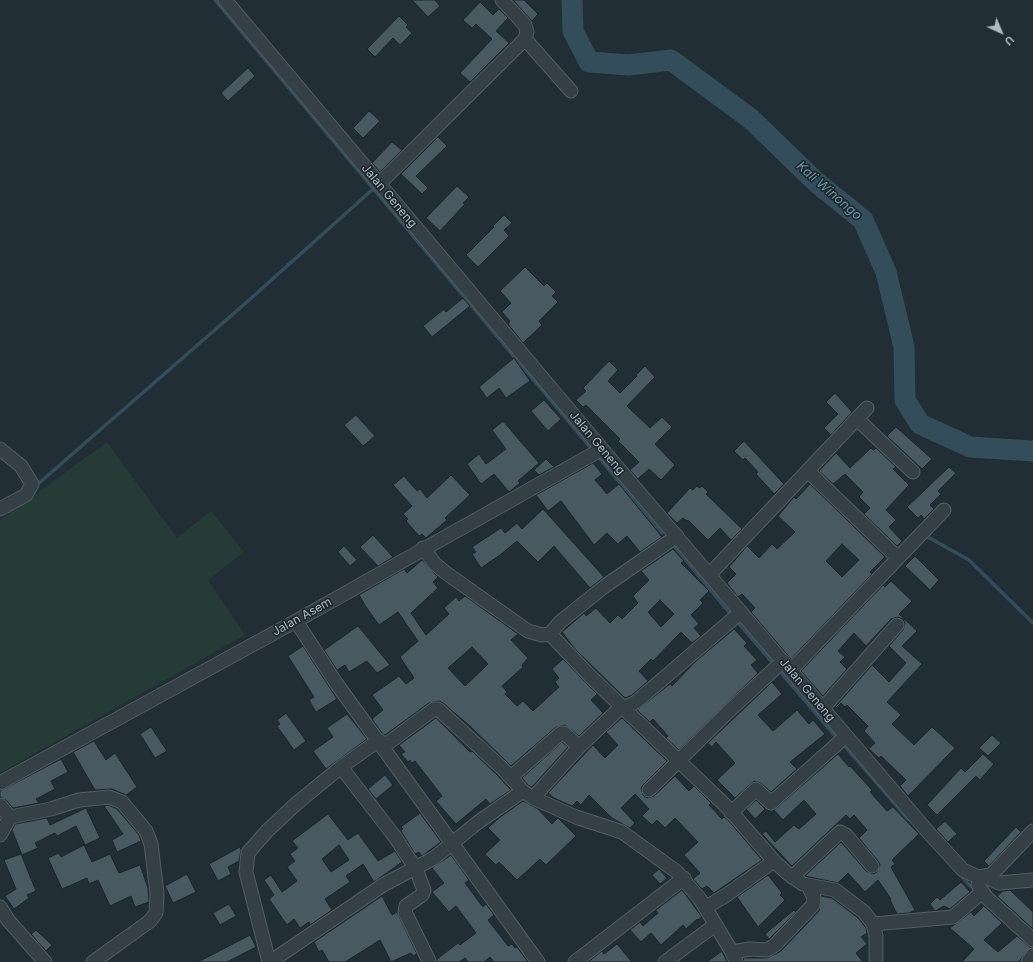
<!DOCTYPE html>
<style>
body{margin:0}
#map{position:relative;width:1033px;height:962px;overflow:hidden;background:#212e35;font-family:Inter,sans-serif}
canvas{display:block}
.north{position:absolute;left:981px;top:12px;width:40px;height:40px;-webkit-text-stroke:3px #19252b;paint-order:stroke;rotate:136deg;font-size:11px;font-weight:700;line-height:16px;text-align:center;color:#aebbc3}
.north::after{content:'';display:block;margin:auto;width:14px;height:18px;background:#aebbc3;clip-path:polygon(50% 0,100% 100%,50% 72%,0 100%)}
</style>
<div id="map">
<canvas width="1033" height="962"></canvas>
<div class="north">U</div>
</div>
<script>
const c = document.querySelector('canvas').getContext('2d');
c.lineJoin = 'round';
function fillPath(path, color) { c.fillStyle = color; c.fill(path, 'evenodd'); }
const toPath = rows => new Path2D(rows.map(r => 'M' + r).join(''));
function strokePath(path, color, width, dash) { c.strokeStyle = color; c.lineWidth = width; c.lineCap = dash ? 'butt' : 'round'; c.setLineDash(dash || []); c.stroke(path); }
function label(font, color, halo, rows, align = 'center') {
  c.font = font + ' Inter,sans-serif'; c.lineWidth = 3; c.setLineDash([]); c.textBaseline = 'middle'; c.strokeStyle = halo; c.fillStyle = color; for (const [text, x, y, turn = 0] of rows) {
    c.save(); c.translate(x, y); c.rotate((+turn || 0) * Math.PI / 180); c.textAlign = isNaN(turn) ? turn : align; if (halo) c.strokeText(text, 0, 0); c.fillText(text, 0, 0); c.restore();
  }
}
fillPath(toPath([
 [107,442,177,538,211,511,244,552,208,580,245,635,0,773,0,520]
]), '#253b36');
strokePath(toPath([
 [215,0,662,533],
 [36,481,38,484,248,301,373,189],
 [926,536,969,560,1033,623],
 [674,546,732,616],
 [736,620,837,738],
 [843,744,908,819],
 [1002,872,1028,845],
 [959,873,970,886]
]), '#334d5a', 3.5);
strokePath(toPath([
 [572,0,573,31,589,62,629,65,671,60,751,119,816,182,863,220,886,272,904,347,905,400,920,424,970,447,1033,451]
]), '#334d5a', 21);
const building = toPath([
 [412,0,435,0,440,6,428,17,412,0],
 [513,0,524,0,538,14,532,21,513,0],
 [480,2,493,15,499,9,508,18,496,31,509,43,470,82,460,73,492,39,476,24,472,28,463,20,480,2],
 [399,16,408,25,406,27,412,33,400,45,393,38,375,57,367,49,399,16],
 [248,68,255,76,228,101,221,93,248,68],
 [369,111,380,121,363,138,353,128,369,111],
 [438,137,447,146,416,176,428,188,422,194,401,174,438,137],
 [392,142,402,150,380,172,372,163,392,142],
 [457,186,469,197,463,203,465,204,440,231,426,218,457,186],
 [504,215,512,223,504,230,509,236,478,267,466,255,494,227,493,226,504,215],
 [525,267,544,286,547,283,556,292,552,296,558,302,539,321,542,325,523,343,508,324,510,321,502,312,511,303,500,291,525,267],
 [463,298,470,306,432,337,423,326,444,309,446,312,463,298],
 [514,358,530,381,506,398,499,388,487,398,479,387,514,358],
 [609,361,618,370,608,381,620,393,637,376,636,375,645,366,655,377,627,406,650,428,662,417,672,427,655,444,675,465,661,480,649,469,638,479,630,470,639,462,618,441,620,439,586,405,583,407,576,400,586,391,583,388,609,361],
 [835,393,852,412,831,435,824,428,838,414,826,402,835,393],
 [544,400,561,419,548,431,531,411,544,400],
 [356,415,375,436,363,446,344,425,356,415],
 [503,421,539,463,518,481,520,483,509,492,494,474,481,484,467,464,479,454,486,464,506,449,492,430,503,421],
 [896,427,932,459,922,469,887,436,896,427],
 [744,441,784,484,774,494,756,474,758,472,745,458,743,460,734,451,744,441],
 [871,448,873,450,876,448,896,467,893,469,909,485,886,510,896,520,889,527,902,541,897,546,864,514,870,508,859,497,863,492,845,474,833,484,819,471,836,453,850,468,871,448],
 [546,459,554,467,539,475,534,470,546,459],
 [593,463,602,474,595,480,607,494,619,484,662,537,640,552,627,536,618,544,607,533,594,545,561,501,548,511,536,495,593,463],
 [949,467,956,473,938,491,941,494,930,505,934,509,924,519,921,515,918,518,907,507,949,467],
 [451,475,470,495,445,518,447,520,426,538,422,534,419,536,406,521,408,519,403,514,412,506,393,485,404,476,417,491,420,489,427,498,451,475],
 [810,484,885,557,870,572,872,574,791,659,751,612,755,608,742,594,738,597,727,583,736,574,729,567,747,546,759,558,772,544,777,549,795,532,778,516,794,497,796,499,810,484],
 [842,544,859,560,842,577,826,561,842,544],
 [697,486,699,488,702,486,708,492,706,494,742,529,731,540,720,528,708,540,688,520,687,521,683,518,677,523,667,513,690,488,693,490,697,486],
 [543,509,604,577,590,588,554,546,538,562,517,541,500,555,481,568,472,554,476,552,472,547,501,528,505,533,517,523,522,529,543,509],
 [373,535,393,557,378,566,360,547,373,535],
 [344,546,357,560,350,566,338,552,344,546],
 [673,549,684,561,681,563,709,591,700,600,703,603,691,615,699,624,694,628,701,636,692,643,681,632,653,661,651,659,639,671,648,681,632,695,625,698,575,649,562,632,584,613,586,616,596,608,610,623,618,615,622,619,638,603,633,596,649,580,641,571,673,549],
 [660,600,674,614,661,627,648,612,660,600],
 [915,556,939,580,930,590,905,566,915,556],
 [422,560,438,577,433,582,438,588,411,613,426,635,449,614,444,608,456,597,459,601,465,596,518,634,511,640,528,658,522,665,523,667,502,686,507,692,505,694,517,706,523,701,533,711,559,687,555,682,559,678,552,669,563,659,597,694,591,700,603,713,579,736,565,725,556,727,511,766,471,727,443,703,439,701,429,703,385,735,382,733,372,719,383,710,372,695,399,676,406,684,414,678,400,657,418,641,398,612,379,625,366,607,359,595,404,569,407,573,422,560],
 [472,647,488,664,465,686,448,668,472,647],
 [891,581,912,601,899,614,917,631,902,646,922,664,887,702,901,715,892,724,914,745,932,727,955,748,908,796,900,786,906,780,881,756,879,758,869,749,875,743,864,731,868,726,847,705,845,707,841,703,836,708,835,707,872,665,889,682,906,663,889,646,903,630,905,623,903,619,898,617,891,619,866,646,854,633,838,651,845,657,840,662,847,669,823,696,801,671,883,585,885,587,891,581],
 [358,626,390,665,377,673,367,661,349,672,345,665,337,670,324,650,358,626],
 [734,629,747,643,744,646,757,660,751,665,758,673,679,750,666,738,668,736,653,719,650,722,637,710,670,684,672,686,696,661,734,629],
 [303,646,337,699,316,712,309,700,314,697,288,656,303,646],
 [772,682,782,694,758,715,773,731,797,710,809,724,813,720,825,734,790,762,797,769,771,792,761,783,754,781,735,798,717,780,735,763,716,742,712,747,708,743,772,682],
 [286,713,306,741,294,750,277,726,280,724,277,720,286,713],
 [347,714,367,739,326,769,313,751,333,737,327,728,347,714],
 [436,718,470,752,472,751,497,775,511,790,490,804,486,799,456,824,436,801,442,796,415,761,412,763,410,760,408,762,401,754,405,752,399,745,436,718],
 [622,718,667,761,643,785,641,788,643,795,647,798,654,796,675,776,689,791,694,786,711,803,709,805,722,819,724,817,728,820,762,860,714,893,707,886,702,889,693,879,700,873,684,855,698,842,675,818,665,828,657,820,652,825,642,816,649,809,635,794,621,808,635,823,630,828,612,818,589,795,581,805,577,801,572,806,554,798,548,793,593,745,605,758,618,745,606,732,622,718],
 [151,727,167,751,155,758,140,734,151,727],
 [992,735,1001,743,988,756,979,748,992,735],
 [94,741,106,760,115,753,137,787,126,795,112,789,95,790,73,752,94,741],
 [562,742,568,747,532,787,528,785,522,778,562,742],
 [838,754,849,767,850,766,872,790,870,792,887,811,893,807,919,834,892,860,895,864,891,867,915,910,909,913,897,914,890,900,891,899,878,880,865,892,848,873,838,883,805,876,841,842,866,871,873,874,877,872,880,865,878,861,859,838,867,830,854,815,850,819,846,815,792,866,762,834,766,831,775,842,794,825,799,829,816,814,804,800,783,820,774,810,838,754],
 [983,754,994,764,980,780,976,776,937,815,927,805,961,768,965,772,983,754],
 [61,759,68,772,51,781,55,789,36,799,39,803,13,808,6,800,0,797,0,791,61,759],
 [385,775,393,785,376,799,368,789,385,775],
 [756,800,765,809,755,819,746,809,756,800],
 [523,801,538,809,552,824,558,818,576,836,546,865,540,859,517,880,499,862,496,865,485,854,500,840,488,828,499,818,523,801],
 [108,805,117,809,139,835,141,841,117,852,112,840,123,834,104,806,108,805],
 [86,808,100,838,85,845,76,826,57,836,55,833,35,843,38,848,22,855,12,830,15,824,47,818,50,825,86,808],
 [420,813,441,842,422,856,419,852,415,854,401,831,403,829,401,827,420,813],
 [328,814,348,840,358,833,378,861,395,851,402,862,374,882,363,864,346,876,350,882,325,899,332,910,310,925,309,922,300,928,294,919,287,925,269,899,274,895,264,880,271,875,282,892,297,881,287,867,295,861,290,854,298,848,292,841,328,814],
 [339,845,349,860,331,872,322,859,339,845],
 [945,821,957,834,948,842,936,829,945,821],
 [1016,827,1021,832,989,866,984,861,1016,827],
 [84,845,92,862,110,854,119,873,140,865,148,888,149,902,135,907,131,896,110,906,98,880,89,884,87,878,62,889,48,858,59,853,61,857,84,845],
 [240,847,241,850,239,861,228,867,231,874,218,881,209,864,240,847],
 [21,854,36,891,27,895,29,898,14,909,5,896,16,889,4,860,21,854],
 [451,855,469,880,465,883,483,907,486,904,494,915,488,920,508,946,512,944,515,948,517,947,528,962,494,962,490,957,484,962,468,962,465,958,459,962,437,962,437,959,458,943,460,945,476,933,456,906,449,912,432,892,444,883,432,868,451,855],
 [659,869,667,878,660,884,652,875,659,869],
 [187,874,196,892,173,903,165,886,187,874],
 [768,875,782,893,780,895,785,900,758,927,737,897,768,875],
 [961,882,970,892,950,909,944,906,935,911,930,904,937,897,940,900,961,882],
 [682,890,702,917,698,920,697,919,686,929,683,925,661,945,651,933,641,942,630,930,640,922,643,926,658,913,656,910,682,890],
 [1010,890,1033,912,1033,929,997,896,1003,891,1010,890],
 [382,896,392,915,397,912,417,954,413,956,411,953,391,962,380,940,345,962,329,962,322,950,319,952,314,942,382,896],
 [821,896,832,898,858,918,866,928,867,933,861,937,867,944,856,953,863,962,744,962,743,958,767,958,781,951,819,911,821,896],
 [229,904,236,916,220,925,213,913,229,904],
 [984,906,1002,923,984,940,998,952,1017,936,1031,948,1018,962,962,962,974,949,950,928,971,912,974,916,984,906],
 [794,910,796,912,769,939,765,934,794,910],
 [36,930,52,945,46,951,31,934,36,930],
 [250,935,256,947,227,962,198,962,250,935],
 [617,944,632,962,588,962,602,951,604,954,617,944],
 [722,951,727,962,707,962,722,951]
]);
fillPath(building, '#495961');
strokePath(building, '#1b272d', 1);
const street = toPath([
 [225,0,602,449,928,832,963,870,978,877,991,875,1033,831],
 [525,39,571,91],
 [379,184,525,39,527,32,525,25,502,0],
 [857,419,913,472],
 [0,449,21,466,32,484,26,495,0,509],
 [808,471,898,558],
 [423,548,435,564,446,573,528,631,542,635,550,634,560,622,605,586,677,536],
 [710,574,867,408],
 [296,621,336,683,538,962],
 [550,634,591,677,727,807,774,861,787,873,803,884,835,890,864,912,873,924,876,936,876,962],
 [791,670,944,510],
 [823,708,897,625],
 [384,746,434,709,438,709,503,769,523,791,533,798,576,817,622,832,677,872,700,899,732,952,736,962],
 [341,767,395,837,416,869,424,890,422,895,406,906,405,912,429,961],
 [511,777,561,733,564,733,579,747,617,711,636,702,741,612],
 [0,783,296,621,602,449],
 [649,790,730,710,783,661],
 [533,798,579,747],
 [0,805,10,817],
 [731,813,756,789,771,803,846,736],
 [10,817,51,809,79,800,109,797,122,802,146,831,151,844,157,893,156,913,150,921,93,962],
 [0,835,10,817],
 [792,877,840,832,846,835,872,866],
 [986,877,999,883,1033,880],
 [978,885,986,897,1033,940],
 [0,907,8,920,45,962],
 [706,907,725,896,774,861],
 [873,924,953,917,981,893],
 [732,952,750,949,767,950,775,945,813,905,814,898,808,885],
 [269,962,246,872,248,853,267,831,297,803,341,767,379,740],
 [270,962,383,885,434,858,477,823,523,791],
 [575,962,684,878],
 [665,962,715,925],
 [1028,962,1033,955]
]);
strokePath(street, '#515e64', 15);
strokePath(street, '#344046', 13);
label('12px', '#aebbc3', '#19252b', [
 ["Jalan Geneng",389,196,50],
 ["Jalan Geneng",597,443,50],
 ["Jalan Asem",302,617,-29],
 ["Jalan Geneng",807,690,50]
]);
label('italic 13px', '#7094a6', '#19252b', [
 ["Kali Winongo",829,191,41]
]);
</script>
